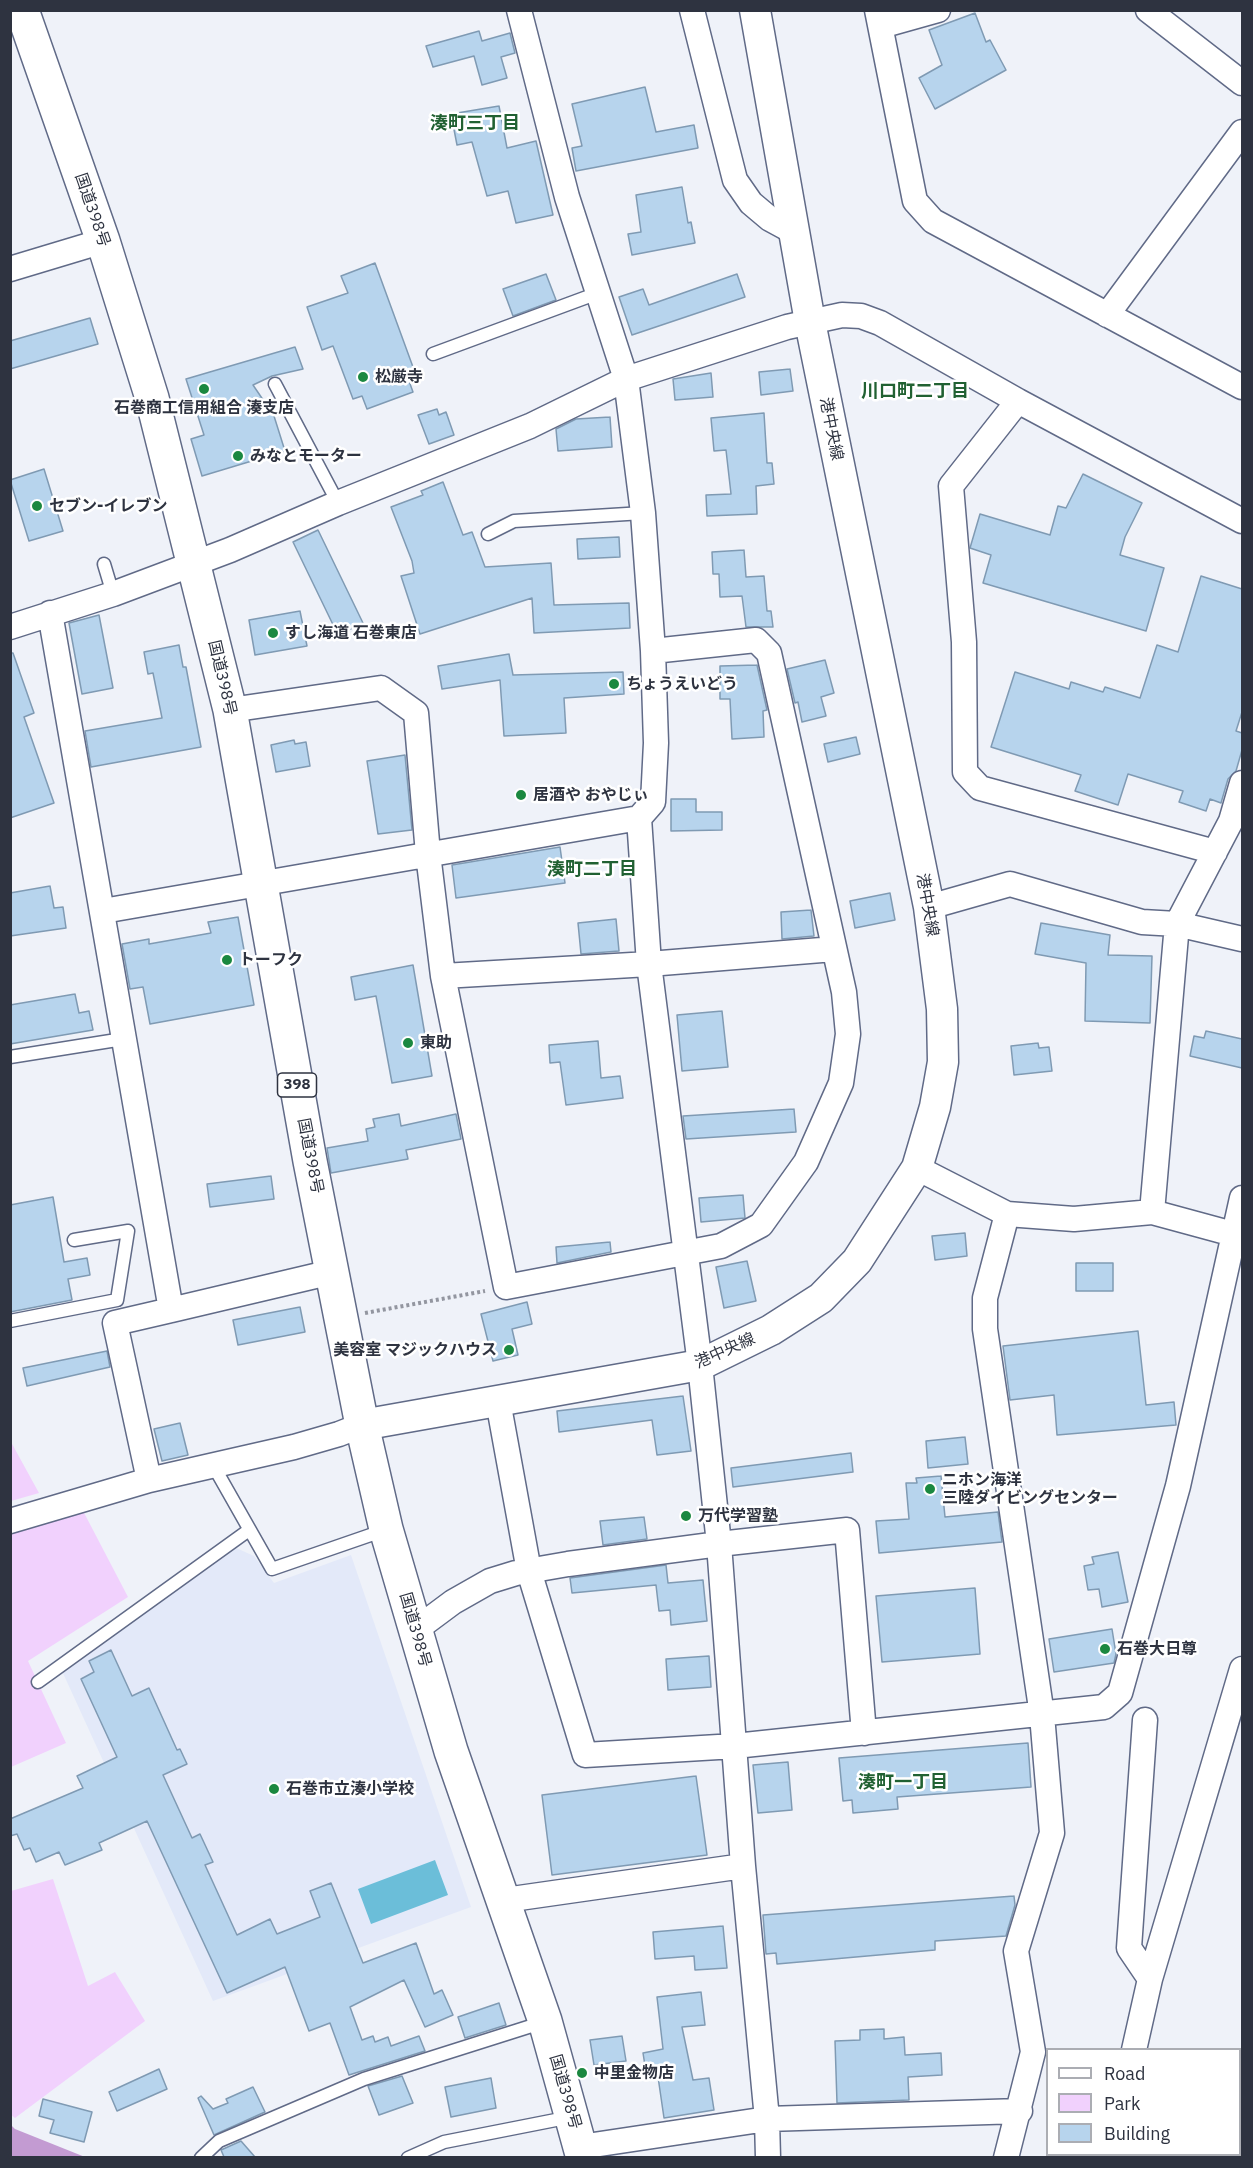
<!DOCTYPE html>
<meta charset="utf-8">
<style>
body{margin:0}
#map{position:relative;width:1253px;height:2168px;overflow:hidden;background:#eff2f9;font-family:"IBM Plex Sans",sans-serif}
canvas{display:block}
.frame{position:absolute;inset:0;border:12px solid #2e3340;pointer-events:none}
.legend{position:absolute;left:1046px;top:2048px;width:195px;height:108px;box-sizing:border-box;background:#fff;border:2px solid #abadb3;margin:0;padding:8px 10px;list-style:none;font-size:18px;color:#2e3340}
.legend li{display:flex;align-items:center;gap:12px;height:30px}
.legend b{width:30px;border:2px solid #abadb3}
</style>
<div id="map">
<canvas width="1253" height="2168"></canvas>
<div class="frame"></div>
<ul class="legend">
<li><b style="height:8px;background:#fff"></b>Road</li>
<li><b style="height:16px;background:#f1d1fd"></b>Park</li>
<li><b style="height:16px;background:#b7d4ed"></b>Building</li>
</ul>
</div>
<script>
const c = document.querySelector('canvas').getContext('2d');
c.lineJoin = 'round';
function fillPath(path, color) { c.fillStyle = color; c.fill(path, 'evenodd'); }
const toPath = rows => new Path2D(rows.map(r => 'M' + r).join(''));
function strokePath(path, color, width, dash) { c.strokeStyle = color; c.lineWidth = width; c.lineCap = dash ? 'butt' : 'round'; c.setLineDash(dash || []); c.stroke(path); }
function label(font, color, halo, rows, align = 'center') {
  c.font = font + ' "IBM Plex Sans","Noto Sans JP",sans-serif'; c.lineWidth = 5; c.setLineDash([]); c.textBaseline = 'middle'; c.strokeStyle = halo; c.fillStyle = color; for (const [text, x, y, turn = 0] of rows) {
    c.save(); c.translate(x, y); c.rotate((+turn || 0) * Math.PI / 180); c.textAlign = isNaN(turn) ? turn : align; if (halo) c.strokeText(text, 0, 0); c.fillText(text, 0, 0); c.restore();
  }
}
fillPath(toPath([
 [234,1547,254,1556,274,1583,351,1555,471,1907,213,2001,62,1671]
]), '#e3e9f9');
fillPath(toPath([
 [11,1442,39,1493,11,1501,10,1501],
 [81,1507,128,1597,28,1661,66,1743,11,1767,11,1527],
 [53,1879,88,1986,115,1972,145,2021,15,2118,10,2114,11,1891]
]), '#f1d1fd');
fillPath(toPath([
 [10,2124,15,2129,85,2157,11,2157]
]), '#c39bd2');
fillPath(toPath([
 [435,1860,448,1895,371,1924,358,1889],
 [1242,2053,1242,2157,1214,2157,1215,2155,1240,2154,1240,2064]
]), '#6bbed9');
const building = toPath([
 [975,13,986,42,990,40,1006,70,935,109,919,78,942,65,929,30,975,13],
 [479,31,482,41,510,33,515,53,501,57,507,78,482,85,474,56,433,67,426,46,479,31],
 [645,87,656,132,694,125,698,148,576,171,572,148,582,146,572,104,645,87],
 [499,106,507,148,536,141,553,215,516,223,508,191,487,196,472,142,457,145,451,114,499,106],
 [682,187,688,223,691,222,695,243,632,255,628,234,641,232,636,195,682,187],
 [375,263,417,378,409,381,413,392,367,409,362,396,353,399,333,346,322,350,307,307,348,293,341,276,375,263],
 [546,274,556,300,513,316,503,289,546,274],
 [737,274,745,297,632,335,619,297,643,289,649,305,737,274],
 [90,318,98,344,10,369,10,341,90,318],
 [295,347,303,369,272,376,253,385,274,416,285,451,202,476,191,439,204,435,186,379,295,347],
 [790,369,793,391,761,395,759,372,790,369],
 [711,373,713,397,675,400,673,379,711,373],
 [437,409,439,415,446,412,454,435,429,444,418,415,437,409],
 [764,413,767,463,772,463,774,484,756,486,757,514,707,516,706,495,731,494,726,450,714,451,711,418,764,413],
 [610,417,612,447,558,451,556,429,576,419,610,417],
 [44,469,63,531,29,541,10,480,44,469],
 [1083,474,1142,503,1125,537,1120,555,1164,568,1146,631,983,583,991,555,970,548,980,514,1050,535,1058,506,1066,508,1083,474],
 [443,482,463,535,472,532,485,567,551,563,554,605,629,603,630,628,534,633,532,598,420,634,401,576,414,573,412,561,391,507,423,495,421,491,443,482],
 [318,530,363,623,338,635,293,542,318,530],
 [619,537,620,557,578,559,577,539,619,537],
 [744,550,746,577,764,576,767,611,771,611,773,627,746,627,742,596,720,597,719,574,713,574,712,552,744,550],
 [1201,576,1242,589,1242,712,1236,731,1242,733,1242,750,1236,771,1228,779,1221,803,1210,799,1206,811,1179,802,1183,791,1128,774,1118,805,1075,791,1081,775,991,747,1015,672,1069,689,1071,682,1103,692,1105,687,1140,698,1157,645,1178,652,1201,576],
 [300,611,307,646,255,655,249,620,300,611],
 [99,615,113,688,82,694,69,623,99,615],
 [179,645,183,667,186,667,201,747,91,767,85,731,162,718,153,673,148,674,144,652,179,645],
 [10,653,13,653,34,713,24,717,54,803,10,818,10,653],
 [509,654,513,675,623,672,624,694,564,698,566,733,504,736,500,680,442,689,438,666,509,654],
 [825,660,834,693,821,697,826,716,802,722,798,702,795,703,787,669,825,660],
 [757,665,767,710,763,711,764,737,732,739,730,699,720,699,720,666,757,665],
 [856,737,860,754,828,762,824,744,856,737],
 [294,740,295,744,306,742,310,766,276,772,271,745,294,740],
 [405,755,412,830,378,834,367,761,405,755],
 [671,799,696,799,696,812,722,812,722,830,671,831,671,799],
 [560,847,565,883,456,898,452,865,560,847],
 [50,886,54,908,63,907,66,928,10,936,10,893,50,886],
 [890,893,895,920,855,928,850,901,890,893],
 [811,910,814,936,782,939,781,912,811,910],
 [238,917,254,1005,150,1024,143,987,130,989,122,944,149,939,149,944,211,933,208,922,238,917],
 [616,919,619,951,581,954,578,923,616,919],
 [1041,923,1110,935,1108,955,1152,956,1150,1023,1085,1021,1086,963,1035,954,1041,923],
 [413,965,432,1076,392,1083,376,996,355,1000,351,977,413,965],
 [75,994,79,1013,89,1011,93,1030,10,1044,10,1005,75,994],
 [722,1011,728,1067,682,1071,677,1015,722,1011],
 [1206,1031,1242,1039,1242,1068,1190,1056,1194,1036,1204,1038,1206,1031],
 [598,1041,601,1078,620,1076,623,1098,566,1105,560,1062,550,1063,549,1045,598,1041],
 [1038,1043,1039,1048,1049,1047,1052,1071,1014,1075,1011,1046,1038,1043],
 [794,1109,796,1132,686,1139,683,1116,794,1109],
 [399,1114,401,1126,456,1114,461,1139,406,1150,408,1159,331,1173,327,1148,368,1141,366,1129,375,1127,373,1119,399,1114],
 [271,1176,274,1199,210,1207,207,1184,271,1176],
 [743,1195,745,1218,701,1222,699,1198,743,1195],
 [53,1197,64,1262,87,1258,90,1275,68,1279,72,1300,10,1312,10,1205,53,1197],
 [965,1233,967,1256,935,1260,932,1236,965,1233],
 [610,1242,611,1252,557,1263,556,1247,610,1242],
 [747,1261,756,1301,724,1308,716,1267,747,1261],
 [1076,1263,1113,1263,1113,1291,1076,1291,1076,1263],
 [527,1302,532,1324,512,1329,518,1355,493,1361,481,1314,527,1302],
 [300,1307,305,1332,238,1345,233,1320,300,1307],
 [1138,1331,1146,1405,1174,1402,1176,1425,1057,1435,1054,1395,1010,1400,1003,1346,1138,1331],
 [107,1351,110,1367,27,1386,23,1368,107,1351],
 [683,1396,691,1451,657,1455,652,1420,559,1432,557,1411,683,1396],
 [180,1423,188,1455,162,1461,154,1429,180,1423],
 [965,1437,968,1464,928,1468,926,1441,965,1437],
 [851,1453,853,1472,733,1487,731,1468,851,1453],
 [941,1476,945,1517,998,1512,1002,1542,879,1553,876,1521,909,1519,906,1483,917,1483,916,1478,941,1476],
 [644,1517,647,1539,603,1545,600,1521,644,1517],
 [1118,1552,1128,1602,1102,1607,1099,1589,1088,1590,1084,1566,1094,1564,1092,1557,1118,1552],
 [666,1565,668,1583,703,1580,707,1621,671,1625,670,1610,659,1611,656,1585,572,1593,570,1578,666,1565],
 [975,1588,980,1654,882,1662,876,1596,975,1588],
 [1112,1629,1116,1654,1114,1663,1054,1672,1049,1639,1112,1629],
 [111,1650,132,1696,149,1688,177,1750,180,1749,187,1764,163,1775,192,1838,200,1834,213,1862,205,1865,237,1935,270,1919,277,1934,320,1917,310,1891,331,1883,363,1963,416,1943,434,1994,442,1990,453,2015,425,2027,404,1980,350,2007,362,2040,373,2036,375,2042,388,2037,391,2046,419,2036,425,2051,349,2075,330,2023,309,2031,285,1967,227,1993,147,1821,99,1843,102,1850,65,1865,59,1852,36,1862,30,1848,24,1850,17,1834,10,1836,10,1819,83,1788,77,1776,117,1757,81,1679,94,1672,89,1661,111,1650],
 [709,1656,711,1687,668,1690,666,1659,709,1656],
 [1028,1743,1031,1787,897,1797,898,1809,853,1813,852,1800,843,1801,839,1758,1028,1743],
 [788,1762,792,1810,758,1813,753,1765,788,1762],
 [696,1776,707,1855,552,1875,542,1795,696,1776],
 [1014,1896,1015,1905,1006,1936,935,1941,935,1950,777,1964,776,1953,766,1954,763,1915,1014,1896],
 [723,1926,727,1968,695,1970,694,1956,655,1959,653,1932,723,1926],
 [701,1992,705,2025,682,2027,693,2080,709,2078,714,2110,664,2118,657,2070,646,2072,643,2053,663,2049,657,1997,701,1992],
 [499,2003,506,2025,465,2038,458,2017,499,2003],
 [884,2029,884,2039,904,2037,905,2055,941,2053,942,2075,908,2077,909,2100,837,2103,835,2041,860,2040,860,2030,884,2029],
 [622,2036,626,2061,594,2065,590,2040,622,2036],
 [159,2069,167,2089,117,2111,109,2092,159,2069],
 [402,2076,413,2103,379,2115,368,2086,402,2076],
 [491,2078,496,2108,451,2117,445,2087,491,2078],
 [253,2087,265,2112,214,2135,198,2098,201,2096,213,2109,228,2103,226,2099,253,2087],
 [43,2099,92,2112,84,2142,50,2133,54,2120,39,2116,43,2099],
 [241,2141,255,2157,224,2157,221,2150,241,2141]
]);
fillPath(building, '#b7d4ed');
strokePath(building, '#7f9ab3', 1.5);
const service = toPath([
 [433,354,598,293],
 [275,384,338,503],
 [488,534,514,521,643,513],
 [104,564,113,594],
 [10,1057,123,1039],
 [10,1321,117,1300,128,1231,74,1240],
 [213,1465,272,1569,385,1530],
 [38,1682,249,1530],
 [201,2158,219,2141,364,2079,544,2022],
 [408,2158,444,2142,571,2117]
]);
const minor = toPath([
 [692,10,735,180,751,203,770,219,794,232],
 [877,10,915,201,933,221,1242,387],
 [1148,10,1242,83],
 [881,26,938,10],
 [10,269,103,241],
 [1107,315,1242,132],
 [1018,401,951,486,964,642,965,772,980,788,1215,852],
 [50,613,171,1310,115,1323,149,1480],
 [10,627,113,594,230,550,338,503,530,426,626,379,787,327,842,315,861,316,880,323,1018,401,1242,521],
 [230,710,381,688,416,713,428,854,443,976,506,1287,721,1246,761,1225,806,1162,841,1083,848,1034,844,992,769,653,756,640,653,651],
 [639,818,649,964,700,1365,719,1544,743,1866,767,2119,768,2158],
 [929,907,1010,884,1142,922,1177,924,1242,939],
 [103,911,639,818,653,802,656,743,653,651,643,513,626,379,567,197,519,10],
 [443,976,649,964,834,949],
 [917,1168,1007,1214,1074,1219,1152,1212,1177,924,1231,821,1242,783],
 [1152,1212,1233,1234],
 [171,1310,332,1272],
 [498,1401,529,1571,585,1755,735,1746,1104,1707,1120,1693,1178,1486,1242,1198],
 [10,1521,149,1480,294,1447,339,1434,362,1425],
 [414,1631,453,1602,490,1581,516,1573,568,1564,719,1544,847,1530,864,1733],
 [1145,1720,1129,1948,1150,1979],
 [505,1900,743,1866],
 [1134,2050,1150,1979,1242,1669],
 [580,2147,767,2119,1020,2111],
 [1006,2158,1033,2052,1016,1951,1052,1833,1042,1715,985,1329,985,1298,1007,1214],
 [1110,2158,1111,2154]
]);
const tertiary = toPath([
 [362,1425,700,1365,771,1330,821,1298,857,1261,917,1168,935,1107,943,1062,942,1009,929,907,810,322,755,10]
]);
const trunk = toPath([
 [22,10,103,241,152,398,230,710,310,1161,362,1425,386,1529,451,1751,545,2021,583,2158]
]);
strokePath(service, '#606a87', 15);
strokePath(minor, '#606a87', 27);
strokePath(tertiary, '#606a87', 33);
strokePath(trunk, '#606a87', 36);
strokePath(toPath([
 [365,1313,485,1291]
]), '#9396a0', 4, [3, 3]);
strokePath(service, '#fff', 12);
strokePath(minor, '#fff', 24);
strokePath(tertiary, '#fff', 30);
strokePath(trunk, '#fff', 33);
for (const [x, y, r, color] of [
 [363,377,6,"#1b8840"],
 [204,389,6,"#1b8840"],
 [238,456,6,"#1b8840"],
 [37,506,6,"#1b8840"],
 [273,633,6,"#1b8840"],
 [614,684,6,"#1b8840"],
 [521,795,6,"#1b8840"],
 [227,960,6,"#1b8840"],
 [408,1043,6,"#1b8840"],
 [509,1350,6,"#1b8840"],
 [930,1489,6,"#1b8840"],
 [686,1516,6,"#1b8840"],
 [1105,1649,6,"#1b8840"],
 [274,1789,6,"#1b8840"],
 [582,2073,6,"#1b8840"]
]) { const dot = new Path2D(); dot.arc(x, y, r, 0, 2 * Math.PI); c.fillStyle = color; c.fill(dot); strokePath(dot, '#fff', 2); }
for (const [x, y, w] of [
 [297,1085,39]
]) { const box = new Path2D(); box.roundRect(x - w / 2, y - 12, w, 24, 4.5); c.fillStyle = '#fff'; c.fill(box); strokePath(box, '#2e3340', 1.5); }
label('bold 15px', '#2e3340', null, [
 ["398",297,1085]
]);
label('16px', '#2e3340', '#fff', [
 ["国道398号",92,210,71],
 ["港中央線",831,429,79],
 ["国道398号",222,678,77],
 ["港中央線",927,905,80],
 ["国道398号",310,1156,79],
 ["港中央線",725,1351,-24],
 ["国道398号",415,1630,74],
 ["国道398号",565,2092,74]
]);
label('bold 16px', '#2e3340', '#fff', [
 ["松厳寺",375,377],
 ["石巻商工信用組合 湊支店",204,408,"center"],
 ["みなとモーター",250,456],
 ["セブン-イレブン",49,506],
 ["すし海道 石巻東店",285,633],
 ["ちょうえいどう",626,684],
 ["居酒や おやじぃ",533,795],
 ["トーフク",239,960],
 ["東助",420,1043],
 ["美容室 マジックハウス",497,1350,"right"],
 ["ニホン海洋",942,1480],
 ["三陸ダイビングセンター",942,1498],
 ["万代学習塾",698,1516],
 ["石巻大日尊",1117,1649],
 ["石巻市立湊小学校",286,1789],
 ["中里金物店",594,2073]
], 'left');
label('bold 18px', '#216132', '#fff', [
 ["湊町三丁目",475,124],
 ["川口町二丁目",915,392],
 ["湊町二丁目",592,870],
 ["湊町一丁目",903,1783]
]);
</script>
